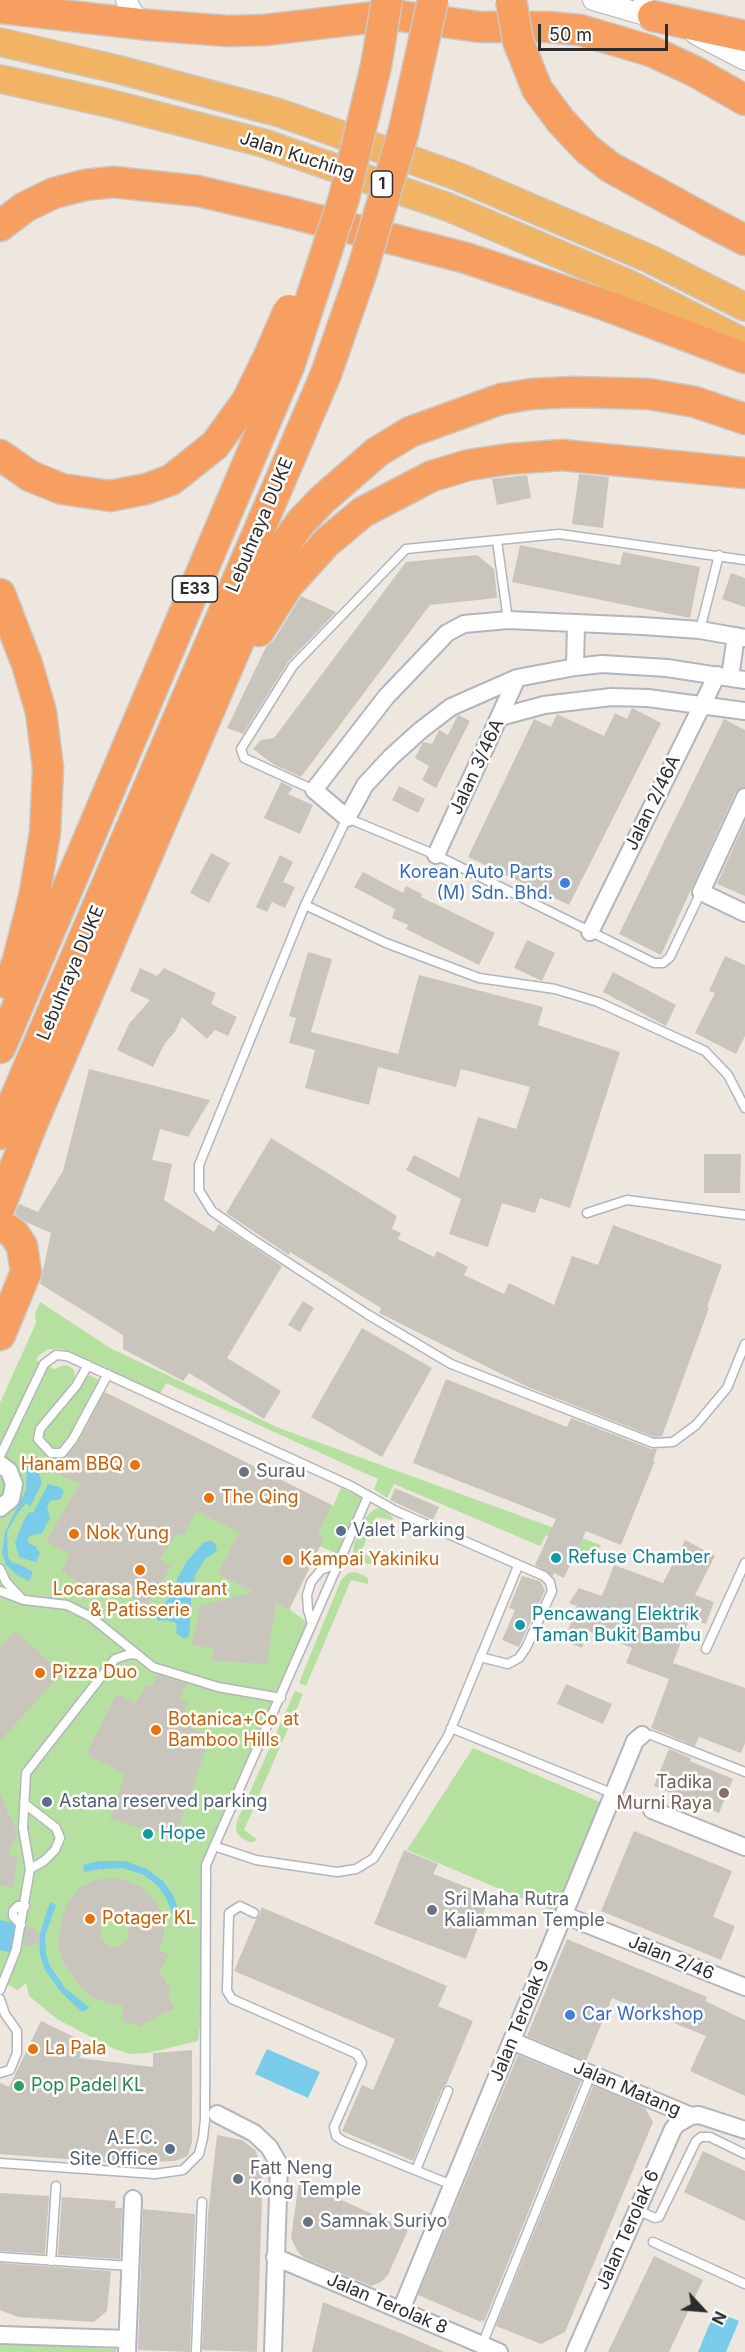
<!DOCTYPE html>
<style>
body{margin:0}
#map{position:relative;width:745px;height:2352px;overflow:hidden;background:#ede7df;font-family:Inter,sans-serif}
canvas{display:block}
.north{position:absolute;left:673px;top:2280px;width:60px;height:60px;-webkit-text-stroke:4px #fff;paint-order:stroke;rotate:116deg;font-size:16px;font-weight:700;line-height:24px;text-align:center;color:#2c2c2c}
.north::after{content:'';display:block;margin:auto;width:21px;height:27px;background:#2c2c2c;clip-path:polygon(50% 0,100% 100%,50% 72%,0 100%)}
.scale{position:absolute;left:538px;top:24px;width:130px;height:27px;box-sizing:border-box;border:3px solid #2c2c2c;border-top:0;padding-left:8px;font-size:18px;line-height:21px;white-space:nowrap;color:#2c2c2c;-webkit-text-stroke:4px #fff;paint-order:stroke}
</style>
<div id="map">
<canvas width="745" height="2352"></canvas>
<div class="north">N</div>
<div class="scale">50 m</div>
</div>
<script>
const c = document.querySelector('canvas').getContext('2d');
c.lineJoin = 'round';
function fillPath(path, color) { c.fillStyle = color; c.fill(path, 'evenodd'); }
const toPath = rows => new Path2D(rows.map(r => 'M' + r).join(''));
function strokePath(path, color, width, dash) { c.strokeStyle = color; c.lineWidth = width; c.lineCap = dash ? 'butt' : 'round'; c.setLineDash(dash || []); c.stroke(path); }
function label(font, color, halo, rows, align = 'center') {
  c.font = font + ' Inter,sans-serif'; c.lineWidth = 5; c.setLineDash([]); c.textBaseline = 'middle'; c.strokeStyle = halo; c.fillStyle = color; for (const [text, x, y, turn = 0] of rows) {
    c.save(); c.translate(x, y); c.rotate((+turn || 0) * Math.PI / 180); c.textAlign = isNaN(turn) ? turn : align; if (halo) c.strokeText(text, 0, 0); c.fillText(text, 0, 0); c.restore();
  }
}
fillPath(toPath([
 [40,1302,110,1348,279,1428,601,1545,587,1565,575,1560,579,1551,546,1535,540,1546,394,1484,387,1498,374,1489,378,1479,166,1383,160,1394,61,1349,48,1349,38,1356,36,1360,55,1369,64,1365,69,1366,74,1370,75,1379,83,1383,89,1375,100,1380,96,1389,333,1506,341,1488,364,1498,340,1555,319,1546,289,1609,310,1624,202,1871,201,2017,198,2041,148,2053,131,2054,114,2049,57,2019,29,1996,26,1983,18,1990,4,1983,0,1991,0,1403,36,1323,35,1314],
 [379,1508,389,1513,393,1518,392,1520,376,1517,362,1550,363,1554,376,1559,373,1564,368,1564,356,1559,353,1552,354,1544,366,1517,373,1510],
 [355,1572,365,1576,368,1579,368,1584,351,1580,306,1686,299,1683,341,1580,348,1573],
 [295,1691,303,1694,244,1830,257,1839,254,1842,249,1842,240,1837,236,1831,237,1821],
 [473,1748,600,1802,557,1913,407,1850],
 [0,2344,116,2349,116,2352,0,2352]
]), '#b6e09f');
fillPath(toPath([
 [32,1455,46,1461,39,1465,38,1470,42,1483,30,1507,26,1503,18,1513,7,1532,8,1558,13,1563,19,1564,33,1572,29,1581,17,1575,6,1565,2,1553,5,1532,26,1490,27,1460],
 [48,1484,59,1487,64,1491,61,1499,50,1501,47,1507,50,1518,42,1533,30,1536,28,1539,28,1543,35,1546,40,1553,36,1562,28,1560,19,1557,15,1543,23,1522,29,1512,33,1513],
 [210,1541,215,1543,217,1551,205,1559,195,1575,191,1602,190,1626,189,1636,184,1639,177,1634,176,1623,166,1620,159,1621,154,1615,171,1596,178,1577,187,1561,204,1542],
 [99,1861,125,1861,147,1869,163,1881,173,1895,181,1917,174,1917,166,1898,158,1886,144,1875,123,1868,100,1869,84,1872,83,1865],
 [50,1902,56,1905,45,1936,46,1954,50,1966,65,1988,90,2008,82,2012,61,1992,45,1970,40,1955,39,1936],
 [0,1920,18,1924,12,1953,0,1950],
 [267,2049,320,2072,308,2098,255,2074],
 [715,2311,739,2321,726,2352,698,2352]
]), '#78cce9');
fillPath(toPath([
 [579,474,609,477,603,528,572,524],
 [527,475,531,498,497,505,492,479],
 [520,545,620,565,623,552,700,567,690,618,512,582],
 [477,555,494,569,497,598,430,605,301,777,273,764,253,749,261,740,274,738,406,562],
 [731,573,745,578,745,607,722,599],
 [301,596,336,612,288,662,243,734,227,728,266,647,274,640],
 [632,708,661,723,569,905,468,857,534,719,551,727,557,714,604,736,615,713,627,719],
 [458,715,470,721,436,788,422,780,429,766,415,758,423,742,432,744,439,730,448,735],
 [724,719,745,730,745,787,735,793,661,955,619,934],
 [281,782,293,788,288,794,313,805,300,834,264,818],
 [399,786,425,799,418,813,392,800],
 [745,822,745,896,717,884],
 [211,853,230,863,209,903,190,893],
 [280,855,293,862,283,882,295,887,285,908,272,902,267,912,256,907],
 [363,872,403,893,406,886,422,894,421,897,495,933,479,965,406,929,408,925,392,918,395,909,354,887],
 [527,940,555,953,542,981,514,968],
 [308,952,332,959,311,1032,398,1054,419,975,543,1007,538,1025,620,1052,570,1208,540,1198,535,1213,502,1203,488,1247,449,1234,461,1199,406,1170,414,1155,459,1178,478,1117,516,1129,530,1087,461,1069,456,1087,378,1067,369,1105,305,1088,315,1050,289,1043,296,1018,289,1016],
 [725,956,745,965,745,1036,736,1054,695,1033,715,993,709,991],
 [140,968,157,976,164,968,216,993,211,1004,237,1017,228,1036,215,1030,207,1039,182,1017,175,1032,165,1043,153,1067,117,1050,129,1024,150,1000,130,991],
 [613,972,676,1005,666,1026,603,992],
 [89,1069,210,1100,188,1137,160,1129,152,1160,172,1164,164,1200,214,1232,219,1224,282,1266,227,1358,281,1391,264,1419,189,1373,183,1381,123,1349,123,1335,40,1284,51,1233,26,1222,15,1214,19,1204,38,1212,63,1171],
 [271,1138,397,1216,392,1229,401,1233,398,1239,434,1257,437,1251,468,1267,464,1275,504,1294,509,1283,554,1305,572,1256,598,1265,613,1225,722,1265,707,1307,709,1308,662,1436,654,1437,528,1387,379,1313,381,1308,290,1252,289,1255,226,1213],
 [704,1154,741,1154,740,1193,704,1193],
 [303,1301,314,1308,300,1332,288,1325],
 [362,1328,432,1368,382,1457,311,1417],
 [446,1379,567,1427,571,1418,651,1449,657,1449,653,1461,655,1461,621,1545,586,1531,564,1578,554,1573,553,1576,535,1565,556,1519,413,1463],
 [105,1392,332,1505,317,1535,324,1538,289,1610,276,1603,267,1664,212,1661,213,1648,192,1645,200,1606,254,1592,218,1574,239,1532,196,1511,184,1536,177,1533,160,1559,171,1567,146,1606,105,1580,96,1593,61,1571,70,1555,46,1541,80,1484,52,1471,58,1459,67,1457,78,1443],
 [395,1488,439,1507,433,1520,390,1500],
 [685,1540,715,1556,695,1595,714,1602,706,1624,690,1618,673,1663,745,1688,745,1743,741,1753,699,1737,695,1746,651,1728,669,1679,626,1663,632,1648,588,1631,582,1648,564,1641,577,1606,569,1603,579,1588,602,1596,614,1565,663,1583],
 [522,1576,540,1581,545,1590,519,1647,502,1640,515,1610,509,1608],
 [15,1631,62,1673,0,1741,0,1647],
 [157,1675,187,1684,180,1699,188,1702,179,1722,210,1736,176,1837,110,1819,125,1774,86,1754,117,1694,136,1703,146,1685,152,1687],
 [566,1684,612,1704,603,1724,557,1704],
 [669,1749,691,1758,690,1761,733,1779,719,1813,654,1786],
 [0,1794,18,1834,7,1855,18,1857,13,1888,0,1885],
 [634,1831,732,1871,713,1917,735,1926,721,1960,601,1911],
 [404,1850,438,1864,433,1874,490,1896,466,1959,374,1924],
 [119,1878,142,1887,156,1902,164,1920,164,1936,159,1950,169,1955,159,1972,171,1989,167,1994,175,2008,140,2026,122,2020,123,2006,111,2004,93,1998,80,1986,64,1963,58,1947,61,1922,67,1904,79,1888,96,1880],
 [110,1917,121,1918,128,1925,129,1931,127,1940,119,1946,110,1947,100,1937,102,1923],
 [261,1907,447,1986,438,2006,473,2021,446,2085,442,2089,413,2161,342,2131,362,2085,373,2090,395,2039,234,1971,256,1919,260,1915],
 [27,1926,36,1929,41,1940,32,1946,23,1945],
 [567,1939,707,1997,705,2001,745,2020,745,2096,690,2071,706,2036,612,1998,586,2061,527,2036],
 [41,2021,87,2043,79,2058,153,2067,153,2053,192,2050,192,2142,188,2156,175,2161,143,2162,143,2165,0,2154,0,2083,9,2087],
 [518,2055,581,2081,484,2322,481,2320,481,2322,418,2295],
 [593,2086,645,2108,653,2122,565,2332,541,2344,496,2326],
 [217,2135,242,2140,255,2150,263,2169,257,2352,202,2350,208,2214],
 [703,2151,745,2171,745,2221,684,2192],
 [299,2181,408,2230,388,2275,381,2282,371,2286,304,2258,298,2252,291,2238],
 [0,2193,49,2196,45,2254,0,2251],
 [62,2197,116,2201,115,2208,122,2208,120,2259,58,2255],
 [143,2209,195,2214,190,2352,138,2350],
 [654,2256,703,2280,669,2352,608,2352],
 [0,2263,111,2271,107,2311,94,2322,18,2317,0,2310],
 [323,2302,405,2335,444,2352,312,2352]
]), '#c9c5bd');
const service = toPath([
 [497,541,508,620],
 [700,630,719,555],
 [314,790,244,758,241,749,293,666,406,549,559,534,745,560],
 [701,892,670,957,663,963,654,963,436,855,347,818,305,905,199,1165,199,1190,212,1211,249,1237,367,1314,451,1364,653,1443,673,1442,696,1425,727,1388,745,1344],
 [305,905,386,943,479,978,555,989,598,1002,705,1051,728,1075,745,1108],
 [587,1213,627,1200,745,1215],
 [88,1365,76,1386,40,1429,38,1439,51,1453,62,1453,73,1439,108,1374],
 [0,1456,44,1364,56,1355,67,1356,351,1486,396,1511,544,1576,550,1582,552,1591,526,1648,519,1658,508,1664,480,1657],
 [0,1569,6,1582,21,1598],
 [0,1591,24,1600,67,1605,91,1617,153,1667,218,1687,281,1698],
 [312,1624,308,1610,307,1595,311,1582,321,1570,338,1563],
 [706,1649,745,1563],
 [451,1728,614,1794],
 [642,1735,651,1735,745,1772],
 [25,1804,56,1828,60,1838,55,1850,44,1861,30,1869],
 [214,1846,256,1860,337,1872,356,1869,374,1858,448,1736,518,1566],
 [254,1913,240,1906,229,1913,227,1991,232,1999,357,2054,362,2063,334,2127,336,2136,343,2141,452,2185],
 [21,1925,13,1916,13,1911,18,1906,25,1906],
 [0,1990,16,1950,30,1869,23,1828,26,1773,115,1659,130,1654,138,1655],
 [0,1999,5,2014,17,2031,17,2053,10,2070,0,2073],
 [0,2163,155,2174,183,2170,199,2154,203,2138,205,2120,206,1865,368,1496],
 [416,2170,448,2091],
 [637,2210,655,2218,659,2217,696,2141,701,2137,710,2137,745,2154],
 [653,2242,745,2284],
 [0,2257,130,2266],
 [51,2261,56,2186],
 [482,2345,591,2074],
 [196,2352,202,2202]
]);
const minor = toPath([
 [637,11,644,0],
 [745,638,700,630,643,626,508,620,464,624,447,633,386,697,314,790,347,818,365,785,391,757,421,730,451,707,517,678,575,667,602,664,667,668,745,680],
 [575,667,576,623],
 [730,677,736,636],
 [500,717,544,705,611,697,648,698,745,711],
 [745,797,701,892,745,913],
 [436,855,517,678],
 [590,932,717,675],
 [0,1464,9,1471,14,1484,11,1499,0,1508],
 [652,1810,745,1847],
 [564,1915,745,1987],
 [512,2041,691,2116,699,2115,745,2130],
 [217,2114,254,2133,269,2147,279,2164,273,2352],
 [275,2257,499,2352],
 [401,2310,635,1741,642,1735],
 [0,2335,127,2339],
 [127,2352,133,2199],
 [575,2352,673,2129,677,2124,691,2116]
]);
const tertiary = toPath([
 [126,0,134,15,148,24],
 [593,0,662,20],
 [695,34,745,60]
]);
const trunk = toPath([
 [0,42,120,70,280,113,459,177,650,259,745,307],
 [0,79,108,103,263,143,448,207,629,284,745,343]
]);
const motorway = toPath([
 [0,8,149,25,228,31,265,30,392,15,480,27,548,27,580,30,651,51,694,71,745,100],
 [653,16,745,36],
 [712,223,745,240],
 [0,226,25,207,54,193,85,185,113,182,198,191,283,211,466,258,605,305,745,358],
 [0,455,30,476,62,489,110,496,146,489,171,480,215,445,247,401,270,354],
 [0,594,27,664,41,712,48,768,45,833,34,897,18,960,9,984],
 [259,631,288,585,327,542,363,512,432,476,469,465,509,459,562,455,745,473],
 [0,1048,289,366],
 [0,1134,326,374],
 [0,1206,32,1124,268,573,283,547,301,522,323,499,377,452,410,432,501,399,532,394,573,392,649,394,695,402,745,419],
 [0,1335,26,1272,22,1246,14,1234,7,1229]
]);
strokePath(service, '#b2b5be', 11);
strokePath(minor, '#b2b5be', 20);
strokePath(tertiary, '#b2b5be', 22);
strokePath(trunk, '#c8c8c8', 30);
strokePath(motorway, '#c8c8c8', 33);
strokePath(service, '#fff', 8);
strokePath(minor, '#fff', 16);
strokePath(tertiary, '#fff', 20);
strokePath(trunk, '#f0b464', 27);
strokePath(motorway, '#f69f61', 30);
const motorwayBridge = toPath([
 [511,0,518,41,537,89,560,120,587,149,610,167,712,223],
 [270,354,289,310],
 [289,366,344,198,376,66,387,0],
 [326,374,362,271,404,130,433,0]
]);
strokePath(motorwayBridge, '#c8c8c8', 33, []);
strokePath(motorwayBridge, '#f69f61', 30);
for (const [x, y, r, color] of [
 [565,883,6,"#3f7fe0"],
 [135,1465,6,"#e8710a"],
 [244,1472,6,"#6b7280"],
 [209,1498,6,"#e8710a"],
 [341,1531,6,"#5c6f8a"],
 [74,1534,6,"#e8710a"],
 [556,1558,6,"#0f9aa8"],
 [288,1560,6,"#e8710a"],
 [140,1570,6,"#e8710a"],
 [520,1625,6,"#0f9aa8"],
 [40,1673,6,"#e8710a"],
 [156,1730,6,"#e8710a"],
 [724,1793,6,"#8d6e63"],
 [47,1802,6,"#5c6f8a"],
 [148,1834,6,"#0f9aa8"],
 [432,1910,6,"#6b7280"],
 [90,1919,6,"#e8710a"],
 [570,2015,6,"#3f7fe0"],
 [33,2049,6,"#e8710a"],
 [19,2086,6,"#2e9e5b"],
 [170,2149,6,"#5c6f8a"],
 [238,2179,6,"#6b7280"],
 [308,2222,6,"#6b7280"]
]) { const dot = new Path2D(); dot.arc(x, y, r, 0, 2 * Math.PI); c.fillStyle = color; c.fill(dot); strokePath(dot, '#fff', 2); }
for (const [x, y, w] of [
 [382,184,21],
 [195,589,45]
]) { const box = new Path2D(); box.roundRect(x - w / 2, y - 13, w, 26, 4.5); c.fillStyle = '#fff'; c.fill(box); strokePath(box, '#2c2c2c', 1.5); }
label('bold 16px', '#2c2c2c', null, [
 ["1",382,184],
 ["E33",195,589]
]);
label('18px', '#2c2c2c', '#fff', [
 ["Jalan Kuching",297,156,18],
 ["Lebuhraya DUKE",260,525,-67],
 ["Jalan 3/46A",477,767,-65],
 ["Jalan 2/46A",653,803,-64],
 ["Lebuhraya DUKE",71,973,-67],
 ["Jalan 2/46",671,1958,22],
 ["Jalan Terolak 9",520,2021,-68],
 ["Jalan Matang",627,2089,23],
 ["Jalan Terolak 6",628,2230,-66],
 ["Jalan Terolak 8",387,2304,23]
]);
label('18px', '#366cbe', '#fff', [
 ["Korean Auto Parts",553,873],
 ["(M) Sdn. Bhd.",553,894],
 ["Car Workshop",582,2015,"left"]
], 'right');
label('18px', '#c56008', '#fff', [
 ["Hanam BBQ",123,1465,"right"],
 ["The Qing",221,1498],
 ["Nok Yung",86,1534],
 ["Kampai Yakiniku",300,1560],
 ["Locarasa Restaurant",140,1590,"center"],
 ["& Patisserie",140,1611,"center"],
 ["Pizza Duo",52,1673],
 ["Botanica+Co at",168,1720],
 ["Bamboo Hills",168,1741],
 ["Potager KL",102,1919],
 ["La Pala",45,2049]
], 'left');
label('18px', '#5b616d', '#fff', [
 ["Surau",256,1472],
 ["Sri Maha Rutra",444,1900],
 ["Kaliamman Temple",444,1921],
 ["Fatt Neng",250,2169],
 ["Kong Temple",250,2190],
 ["Samnak Suriyo",320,2222]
], 'left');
label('18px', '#4e5e75', '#fff', [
 ["Valet Parking",353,1531],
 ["Astana reserved parking",59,1802],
 ["A.E.C.",158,2139,"right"],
 ["Site Office",158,2160,"right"]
], 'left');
label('18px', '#0d838f', '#fff', [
 ["Refuse Chamber",568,1558],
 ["Pencawang Elektrik",532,1615],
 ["Taman Bukit Bambu",532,1636],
 ["Hope",160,1834]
], 'left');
label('18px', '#785e54', '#fff', [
 ["Tadika",712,1783],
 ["Murni Raya",712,1804]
], 'right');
label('18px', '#27864d', '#fff', [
 ["Pop Padel KL",31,2086]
], 'left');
</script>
